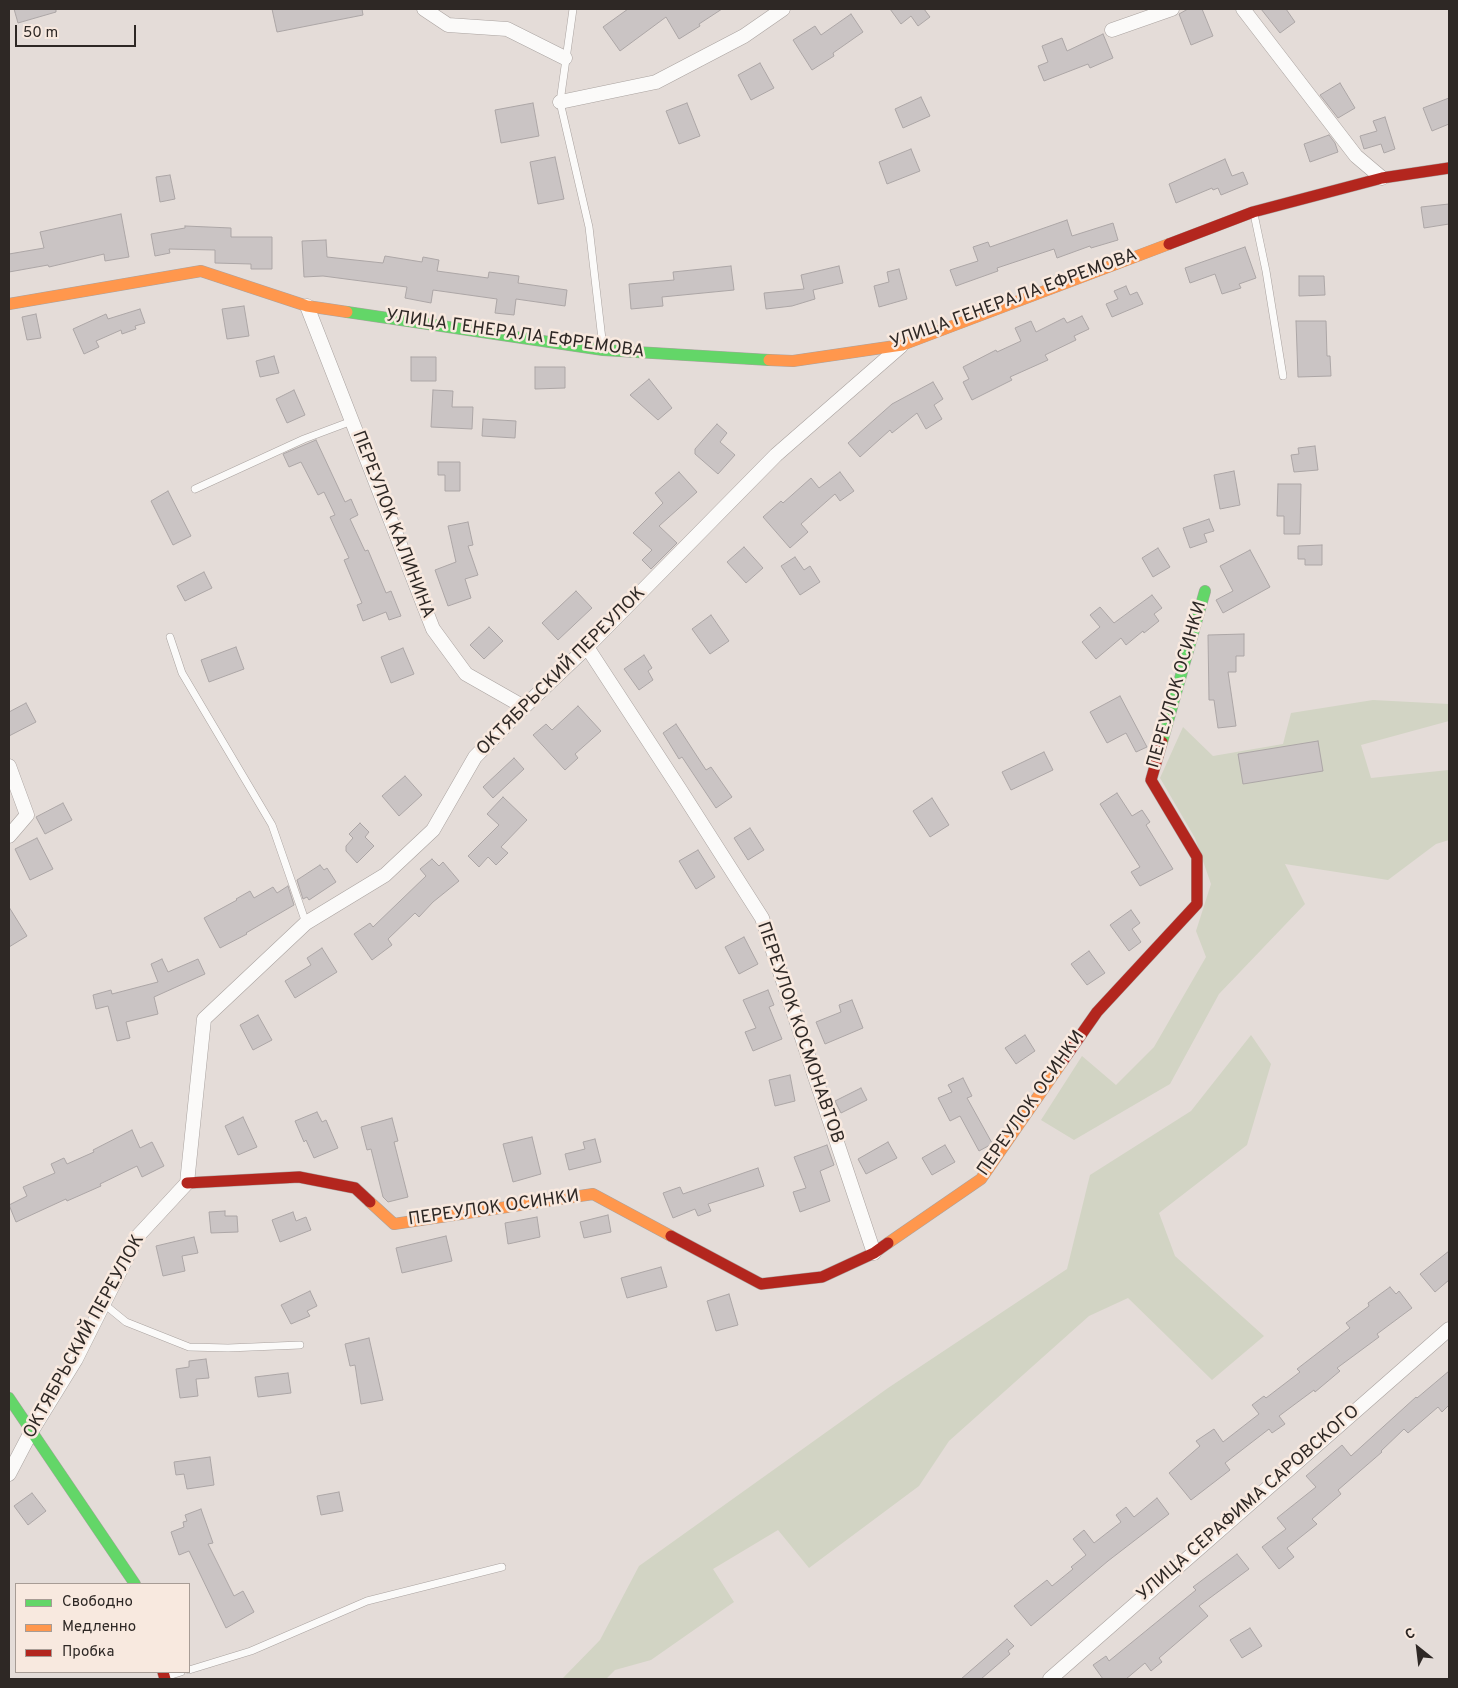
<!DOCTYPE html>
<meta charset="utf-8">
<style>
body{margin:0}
#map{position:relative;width:1458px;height:1688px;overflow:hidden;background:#e4dcd8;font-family:Overpass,sans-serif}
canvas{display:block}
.frame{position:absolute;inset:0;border:10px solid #2e2825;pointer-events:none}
.legend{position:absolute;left:15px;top:1583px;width:175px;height:90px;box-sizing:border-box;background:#f8e9df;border:1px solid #a79c95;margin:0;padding:6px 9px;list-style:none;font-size:15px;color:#2e2825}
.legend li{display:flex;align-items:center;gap:10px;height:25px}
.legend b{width:25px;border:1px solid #a79c95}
.north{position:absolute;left:1393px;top:1623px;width:50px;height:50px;-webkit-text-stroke:4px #f8e9df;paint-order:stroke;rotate:331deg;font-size:14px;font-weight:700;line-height:20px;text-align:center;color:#2e2825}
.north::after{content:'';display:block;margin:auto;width:18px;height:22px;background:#2e2825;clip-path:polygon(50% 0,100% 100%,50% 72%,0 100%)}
.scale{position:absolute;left:15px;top:25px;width:121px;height:22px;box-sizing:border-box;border:2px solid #2e2825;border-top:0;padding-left:6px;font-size:15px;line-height:18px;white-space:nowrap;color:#2e2825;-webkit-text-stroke:4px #f8e9df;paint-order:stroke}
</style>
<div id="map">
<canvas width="1458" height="1688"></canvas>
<div class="frame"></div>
<ul class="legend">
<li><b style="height:6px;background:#63d668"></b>Свободно</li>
<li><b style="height:6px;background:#ff974d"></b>Медленно</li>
<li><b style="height:6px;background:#b3261e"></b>Пробка</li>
</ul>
<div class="north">С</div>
<div class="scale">50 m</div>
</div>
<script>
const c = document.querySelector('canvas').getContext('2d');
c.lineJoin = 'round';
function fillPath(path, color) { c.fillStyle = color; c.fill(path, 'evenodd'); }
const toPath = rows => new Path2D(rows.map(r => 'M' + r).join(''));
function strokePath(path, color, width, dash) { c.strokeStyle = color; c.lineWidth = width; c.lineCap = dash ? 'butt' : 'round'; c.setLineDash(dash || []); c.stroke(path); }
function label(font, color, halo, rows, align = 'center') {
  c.font = font + ' Overpass,sans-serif'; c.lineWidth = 5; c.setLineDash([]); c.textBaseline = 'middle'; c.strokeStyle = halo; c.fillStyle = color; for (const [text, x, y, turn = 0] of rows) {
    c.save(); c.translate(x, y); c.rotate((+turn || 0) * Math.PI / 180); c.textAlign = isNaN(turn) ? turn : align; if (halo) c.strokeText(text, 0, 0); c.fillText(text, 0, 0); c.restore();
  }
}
fillPath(toPath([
 [1373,700,1449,704,1449,721,1361,745,1371,778,1449,770,1449,840,1436,844,1388,880,1285,864,1305,904,1219,994,1170,1084,1074,1140,1041,1120,1082,1056,1116,1085,1154,1047,1206,957,1196,931,1211,884,1195,838,1160,778,1183,727,1213,756,1283,744,1291,713],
 [1251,1035,1271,1064,1247,1145,1159,1213,1175,1256,1264,1336,1212,1380,1128,1298,1089,1316,949,1441,919,1486,809,1568,778,1530,713,1569,734,1602,651,1660,615,1670,606,1679,562,1679,600,1640,639,1566,888,1388,1067,1269,1090,1175,1191,1111]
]), '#d2d4c4');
const building = toPath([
 [14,9,56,9,56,12,18,23,14,9],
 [272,9,362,9,363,15,277,32,272,9],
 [628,9,722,9,699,24,700,26,679,39,666,17,620,51,603,27,628,9],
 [890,9,924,9,930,17,918,26,911,16,901,24,890,9],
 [1188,9,1202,9,1213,36,1191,45,1179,14,1188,9],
 [1261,9,1286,9,1295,22,1280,33,1261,9],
 [851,14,863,32,833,53,834,56,812,70,793,40,815,26,821,35,851,14],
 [1103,34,1113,58,1090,68,1088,64,1044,81,1038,66,1048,62,1042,46,1062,38,1067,51,1103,34],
 [760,63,774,88,751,100,738,75,760,63],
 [1340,83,1355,108,1338,118,1320,95,1340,83],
 [921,97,930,116,903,128,895,109,921,97],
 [1449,98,1449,124,1432,131,1423,108,1449,98],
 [533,103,539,136,501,143,495,110,533,103],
 [687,103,700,136,679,144,666,111,687,103],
 [1385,117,1395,149,1384,153,1381,144,1364,149,1360,136,1377,131,1373,121,1385,117],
 [1329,135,1335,143,1338,152,1310,162,1304,144,1329,135],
 [911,149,920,171,887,184,879,162,911,149],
 [555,157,564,199,538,204,530,162,555,157],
 [1225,159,1232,176,1243,172,1248,184,1221,195,1218,188,1213,190,1212,188,1176,203,1169,184,1225,159],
 [170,175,175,199,160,202,156,177,170,175],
 [1449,204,1449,224,1424,228,1421,207,1449,204],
 [121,214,129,257,105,261,104,254,49,267,48,265,9,272,9,254,44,248,40,232,121,214],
 [1067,220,1072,236,1113,223,1118,240,1091,248,1090,246,1057,258,1054,249,997,268,998,271,956,286,950,270,978,261,973,247,988,242,990,247,1067,220],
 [185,226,231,228,231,237,272,237,272,269,251,269,251,264,215,263,215,250,169,249,170,253,155,256,151,234,185,228,185,226],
 [326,240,327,257,383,263,385,256,422,262,423,257,439,260,437,271,488,278,489,272,519,276,518,283,567,290,565,306,516,299,514,315,495,313,497,299,433,290,431,303,405,298,407,287,323,276,304,277,302,241,326,240],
 [1245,247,1256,278,1239,284,1241,288,1222,294,1215,274,1190,283,1185,268,1245,247],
 [731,266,734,290,662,297,663,306,631,309,629,284,674,280,673,272,731,266],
 [839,266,843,283,813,290,815,299,792,306,766,309,764,293,804,289,801,275,839,266],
 [899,269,907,299,879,307,874,286,889,282,887,272,899,269],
 [1299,276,1324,276,1325,295,1299,296,1299,276],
 [1126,286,1130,295,1137,292,1143,304,1112,317,1106,304,1118,299,1114,291,1126,286],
 [244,306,249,336,227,339,222,309,244,306],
 [140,309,145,323,135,326,136,329,122,334,121,330,96,341,99,347,84,354,73,329,106,314,108,319,140,309],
 [36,314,41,338,27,340,22,317,36,314],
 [1082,316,1089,329,1074,336,1076,340,1045,355,1048,360,1010,377,1012,380,972,400,963,382,969,379,963,367,996,350,997,352,1021,341,1015,328,1031,321,1036,332,1064,318,1067,323,1082,316],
 [1296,321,1326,321,1327,356,1330,356,1331,376,1298,377,1296,321],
 [274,356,279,373,260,377,256,361,274,356],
 [411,357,436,357,436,381,411,381,411,357],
 [535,367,565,367,565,388,535,389,535,367],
 [649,379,672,408,658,420,630,395,649,379],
 [933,382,943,399,934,405,942,419,926,429,917,413,892,433,890,430,860,457,848,443,892,404,933,382],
 [294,390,305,415,287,423,276,399,294,390],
 [433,390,453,391,452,407,473,407,472,429,431,427,433,390],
 [483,419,516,421,515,438,482,436,483,419],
 [717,424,727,433,720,442,735,455,718,474,695,454,695,449,717,424],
 [316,440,345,502,351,499,358,515,350,519,365,551,368,550,386,593,391,591,401,616,389,620,386,612,363,621,357,605,362,603,344,560,349,558,330,517,335,515,324,492,318,495,301,462,289,467,283,454,316,440],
 [1315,446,1318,470,1294,472,1291,455,1299,454,1298,448,1315,446],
 [438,462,460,462,460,491,445,491,445,475,438,475,438,462],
 [1234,471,1240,505,1220,509,1214,475,1234,471],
 [679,472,697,492,659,526,677,543,651,569,642,560,652,550,633,533,663,503,655,493,679,472],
 [840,472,854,491,840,501,835,494,801,524,808,532,790,548,763,517,781,501,783,503,811,478,819,488,840,472],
 [1278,484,1301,484,1300,534,1284,534,1284,516,1277,516,1278,484],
 [168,491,191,536,173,545,151,501,168,491],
 [1209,519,1214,531,1204,534,1207,542,1190,548,1183,528,1209,519],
 [468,522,473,545,468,546,478,575,465,579,471,598,448,606,435,570,456,562,448,526,468,522],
 [1322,545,1322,565,1305,565,1305,559,1298,559,1298,546,1322,545],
 [744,547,763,568,746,583,727,562,744,547],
 [1158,548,1170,567,1153,577,1142,558,1158,548],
 [1250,550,1270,587,1223,613,1216,600,1233,591,1220,566,1250,550],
 [795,557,804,570,810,566,820,582,800,595,781,566,795,557],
 [204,572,212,588,185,601,177,586,204,572],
 [576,591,592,608,558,640,542,623,576,591],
 [1152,595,1162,608,1154,614,1159,621,1144,633,1143,631,1126,645,1121,638,1096,659,1082,642,1100,627,1090,615,1100,607,1114,623,1152,595],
 [711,615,729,641,710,654,692,629,711,615],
 [489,627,503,641,484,659,470,645,489,627],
 [1244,634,1244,656,1236,656,1236,672,1228,672,1236,726,1218,728,1214,700,1209,700,1208,635,1244,634],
 [236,647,244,669,209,682,201,660,236,647],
 [403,648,414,674,391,683,381,657,403,648],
 [644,655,652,668,648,671,653,680,639,690,624,669,644,655],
 [1120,696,1147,747,1136,752,1126,733,1107,743,1090,712,1120,696],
 [26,703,36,722,9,736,9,712,26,703],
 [578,706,601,731,575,754,578,758,565,770,533,735,546,724,552,730,578,706],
 [676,724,706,770,711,767,732,797,716,808,682,757,679,759,663,733,676,724],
 [1318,741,1323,771,1243,784,1238,754,1318,741],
 [1044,752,1053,770,1011,790,1002,772,1044,752],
 [514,758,524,769,493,798,483,787,514,758],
 [405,776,422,795,399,816,382,796,405,776],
 [1117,793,1132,816,1142,810,1150,822,1146,825,1173,869,1140,886,1131,872,1140,867,1100,804,1117,793],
 [503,797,527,820,501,847,508,853,496,865,488,857,479,867,468,856,499,825,487,814,503,797],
 [932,798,949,825,930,837,913,811,932,798],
 [63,803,72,820,45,834,36,817,63,803],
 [360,823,369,832,365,837,374,846,357,863,346,851,346,846,353,838,349,834,360,823],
 [750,828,764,850,748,860,734,838,750,828],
 [37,838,53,869,30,880,15,849,37,838],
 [698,850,715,877,696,889,679,861,698,850],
 [432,859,439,866,443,862,459,881,433,902,419,917,415,913,388,939,392,945,372,960,354,934,370,923,373,927,426,876,420,869,432,859],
 [320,865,324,870,327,868,336,882,309,900,307,897,303,899,297,880,320,865],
 [288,886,294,905,246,933,247,934,220,948,204,918,237,900,236,899,250,891,254,898,273,887,277,893,288,886],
 [9,907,27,936,9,947,9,907],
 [1131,910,1140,923,1132,929,1141,942,1129,951,1110,925,1131,910],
 [744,937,758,964,739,974,725,947,744,937],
 [322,948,337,972,295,998,285,981,311,965,307,958,322,948],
 [1089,951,1105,973,1087,985,1071,964,1089,951],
 [162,959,168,972,198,959,205,974,154,997,158,1014,126,1022,130,1038,117,1041,108,1006,96,1009,93,995,111,990,112,994,158,982,151,964,162,959],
 [768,990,774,1005,769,1007,782,1039,753,1051,745,1032,756,1028,743,1000,768,990],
 [852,1000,863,1028,825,1044,816,1022,841,1012,839,1005,852,1000],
 [258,1015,272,1040,253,1050,240,1025,258,1015],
 [1025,1035,1035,1051,1016,1064,1005,1048,1025,1035],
 [790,1075,795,1101,775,1106,769,1080,790,1075],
 [963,1078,972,1096,967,1098,992,1143,990,1145,979,1151,960,1116,950,1121,938,1098,952,1092,948,1085,963,1078],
 [861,1088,867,1100,841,1113,835,1101,861,1088],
 [317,1112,322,1122,326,1120,338,1148,314,1158,306,1140,304,1142,295,1121,317,1112],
 [243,1117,257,1147,238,1155,225,1126,243,1117],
 [392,1118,398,1141,394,1142,408,1197,388,1202,383,1197,371,1149,367,1150,361,1127,392,1118],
 [132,1130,140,1148,152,1142,164,1166,142,1177,137,1166,100,1184,101,1186,67,1201,66,1199,16,1222,9,1205,27,1196,23,1187,55,1173,51,1164,64,1158,67,1164,94,1152,93,1150,132,1130],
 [532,1137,541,1174,513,1182,503,1144,532,1137],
 [595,1139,601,1162,569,1170,565,1154,585,1149,583,1142,595,1139],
 [888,1142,897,1158,866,1174,858,1159,888,1142],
 [827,1145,834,1165,820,1171,830,1201,800,1212,793,1192,806,1188,794,1157,827,1145],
 [945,1145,955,1162,932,1175,922,1158,945,1145],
 [758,1168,764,1186,708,1204,711,1211,698,1216,695,1209,673,1218,663,1193,680,1187,683,1194,758,1168],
 [225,1211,225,1216,237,1216,238,1232,211,1233,209,1212,225,1211],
 [293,1212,296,1221,306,1217,311,1230,280,1242,272,1220,293,1212],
 [608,1215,611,1232,584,1238,580,1222,608,1215],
 [537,1217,540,1237,508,1244,505,1223,537,1217],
 [446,1236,452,1261,402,1273,396,1248,446,1236],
 [194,1237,198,1253,182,1256,185,1271,163,1276,156,1246,194,1237],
 [1449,1251,1449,1280,1435,1292,1420,1274,1449,1251],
 [661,1267,667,1287,627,1298,621,1278,661,1267],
 [1390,1287,1396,1294,1399,1291,1412,1308,1377,1334,1379,1337,1337,1368,1340,1371,1315,1392,1314,1390,1279,1416,1285,1424,1272,1433,1269,1429,1225,1463,1230,1470,1191,1500,1169,1473,1200,1446,1196,1441,1214,1429,1223,1442,1259,1414,1252,1405,1264,1396,1266,1398,1300,1372,1297,1369,1350,1328,1346,1323,1369,1306,1368,1303,1390,1287],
 [310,1291,317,1306,307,1311,310,1316,291,1324,281,1305,310,1291],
 [729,1294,738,1325,716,1331,707,1301,729,1294],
 [369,1338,383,1400,361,1404,355,1365,350,1366,345,1344,369,1338],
 [206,1359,209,1378,196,1379,198,1396,180,1398,176,1369,189,1367,189,1361,206,1359],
 [1449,1371,1449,1405,1442,1412,1438,1407,1408,1433,1404,1429,1381,1451,1382,1452,1338,1490,1341,1494,1312,1519,1317,1524,1287,1548,1294,1557,1279,1569,1262,1547,1286,1529,1277,1518,1316,1487,1306,1476,1342,1445,1351,1456,1416,1397,1417,1398,1449,1371],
 [288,1373,291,1393,258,1397,255,1377,288,1373],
 [210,1457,214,1485,187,1489,184,1474,176,1475,174,1462,210,1457],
 [339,1492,343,1511,321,1515,317,1496,339,1492],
 [32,1493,46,1511,28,1525,14,1506,32,1493],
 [1157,1498,1169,1514,1108,1561,1031,1626,1014,1606,1047,1580,1052,1586,1073,1569,1071,1567,1086,1555,1073,1539,1084,1530,1094,1543,1121,1522,1116,1515,1126,1507,1134,1517,1157,1498],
 [201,1509,213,1543,208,1544,234,1596,243,1591,254,1612,226,1628,189,1551,179,1555,171,1532,184,1527,183,1522,187,1521,185,1515,201,1509],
 [1237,1554,1249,1569,1199,1606,1208,1616,1159,1658,1162,1662,1151,1671,1145,1663,1126,1679,1103,1679,1093,1665,1106,1656,1109,1661,1196,1590,1193,1587,1237,1554],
 [1250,1628,1262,1646,1242,1658,1230,1640,1250,1628],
 [1007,1639,1014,1646,1008,1651,1010,1654,981,1679,961,1679,1007,1639]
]);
fillPath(building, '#cac4c4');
strokePath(building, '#aca6a6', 1);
const lane = toPath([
 [573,9,560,102,589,227,603,348],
 [1254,214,1266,271,1283,376],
 [195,489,304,439,352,421],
 [170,637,182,673,272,825,306,923],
 [104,1304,126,1322,189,1347,228,1348,300,1345],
 [189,1670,251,1651,367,1601,502,1567],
 [165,1677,181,1672]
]);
const street = toPath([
 [424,9,448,25,507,29,565,58],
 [1243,9,1356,156,1382,178],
 [1112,30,1172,9],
 [560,102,656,82,744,36,783,9],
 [307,306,433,629,466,674,524,707],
 [587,647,681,791,762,918,874,1253],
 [9,766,27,815,9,836],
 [9,1474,31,1432,76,1359,137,1237,187,1183,204,1019,306,923,385,875,433,830,475,757,524,707,587,647,776,455,901,346],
 [1050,1679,1449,1329]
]);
const fast = toPath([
 [347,312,603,350,769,360],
 [1162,742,1205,591],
 [9,1398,135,1584]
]);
const slow = toPath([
 [9,304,201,271,307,306,347,312],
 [769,360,793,361,902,345,1169,244],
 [370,1202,394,1224,593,1194,671,1236],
 [888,1243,981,1179,1062,1062]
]);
const jam = toPath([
 [1169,244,1253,212,1382,178,1449,168],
 [1062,1062,1097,1012,1197,904,1197,857,1151,780,1162,742],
 [187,1183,299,1177,355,1188,370,1202],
 [671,1236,761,1284,822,1277,874,1253,888,1243],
 [163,1672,165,1679]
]);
strokePath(lane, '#a9a29f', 8);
strokePath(street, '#a9a29f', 15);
strokePath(fast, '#a9a29f', 12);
strokePath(slow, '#a9a29f', 12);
strokePath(jam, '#a9a29f', 12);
strokePath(lane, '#fbfaf9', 7);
strokePath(street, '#fbfaf9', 14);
strokePath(fast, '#63d668', 11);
strokePath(slow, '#ff974d', 11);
strokePath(jam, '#b3261e', 11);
label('18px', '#2e2825', '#f8e9df', [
 ["УЛИЦА ГЕНЕРАЛА ЕФРЕМОВА",1014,300,-20],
 ["УЛИЦА ГЕНЕРАЛА ЕФРЕМОВА",515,335,8],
 ["ПЕРЕУЛОК КАЛИНИНА",392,525,69],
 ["ОКТЯБРЬСКИЙ ПЕРЕУЛОК",562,672,-45],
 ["ПЕРЕУЛОК ОСИНКИ",1178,685,-74],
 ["ПЕРЕУЛОК КОСМОНАВТОВ",799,1033,71],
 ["ПЕРЕУЛОК ОСИНКИ",1032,1104,-55],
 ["ПЕРЕУЛОК ОСИНКИ",494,1209,-8],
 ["ОКТЯБРЬСКИЙ ПЕРЕУЛОК",85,1337,-61],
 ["УЛИЦА СЕРАФИМА САРОВСКОГО",1249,1504,-41]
]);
</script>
